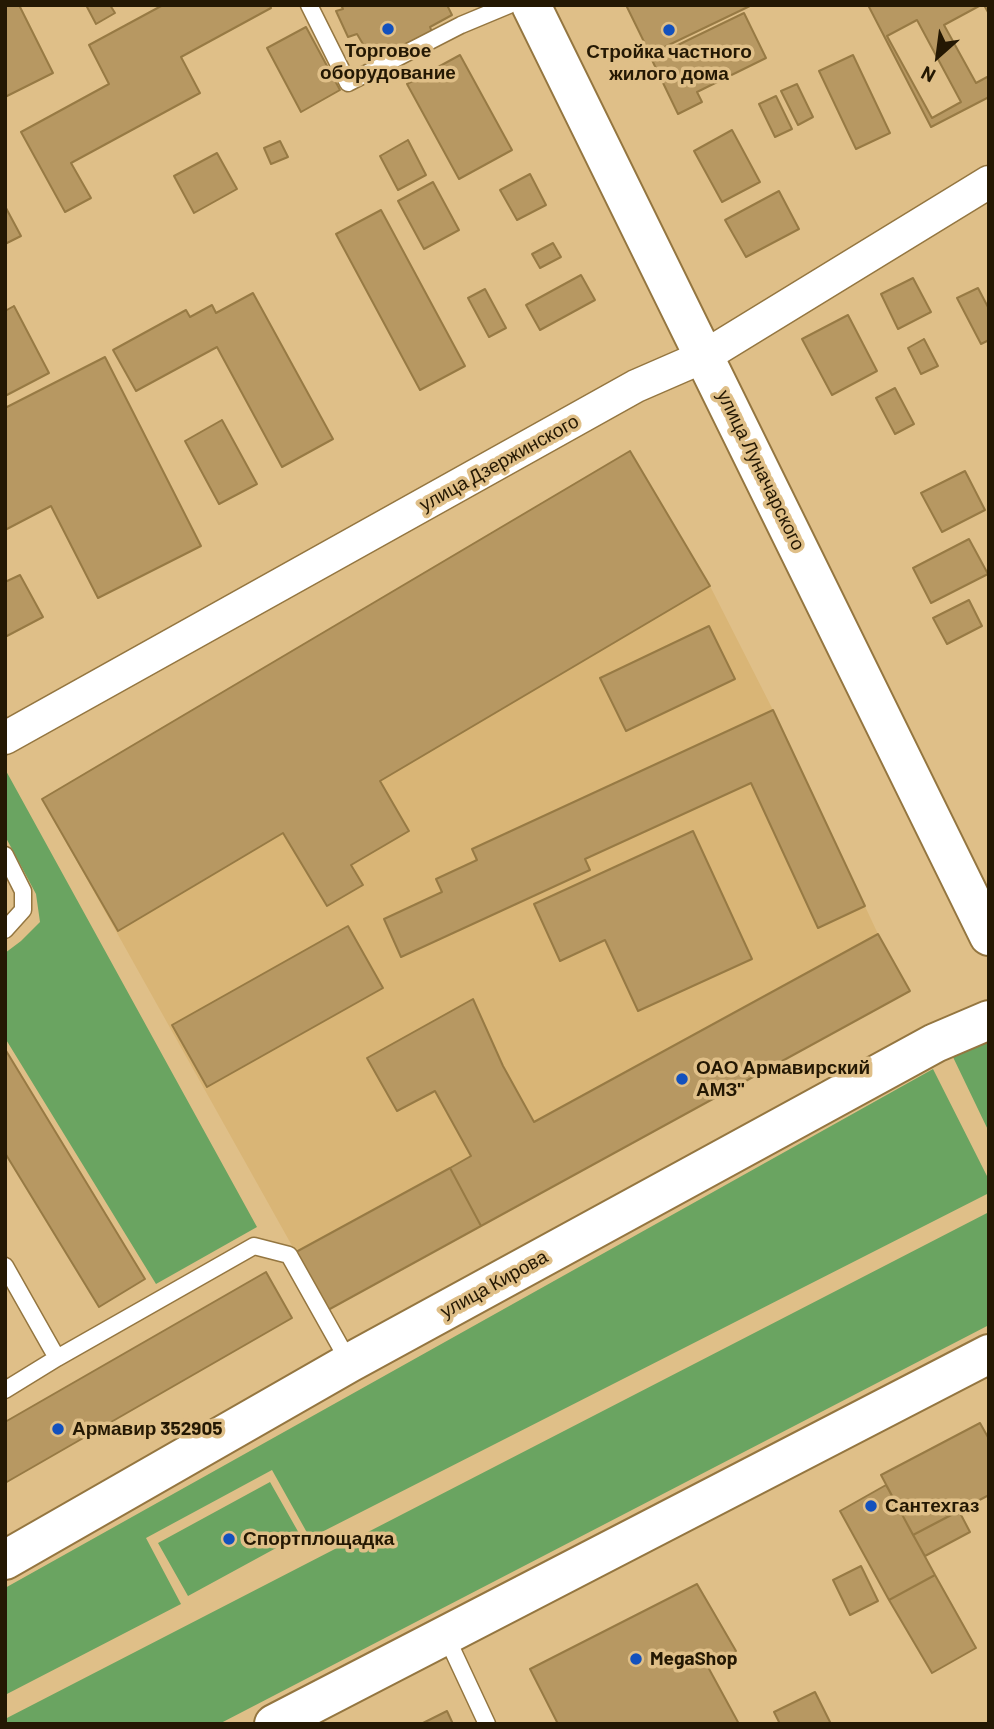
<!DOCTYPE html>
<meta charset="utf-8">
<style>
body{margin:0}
#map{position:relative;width:994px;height:1729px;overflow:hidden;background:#dfbf88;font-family:Barlow,sans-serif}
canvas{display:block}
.frame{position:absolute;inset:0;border:7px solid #241803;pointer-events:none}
.north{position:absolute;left:903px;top:21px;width:70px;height:70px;-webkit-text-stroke:5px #dfbf88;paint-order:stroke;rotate:208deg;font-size:19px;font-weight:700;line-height:28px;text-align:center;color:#241803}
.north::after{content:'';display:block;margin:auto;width:24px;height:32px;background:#241803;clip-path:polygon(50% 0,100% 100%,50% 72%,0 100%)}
</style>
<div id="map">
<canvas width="994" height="1729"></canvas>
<div class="frame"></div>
<div class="north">N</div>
</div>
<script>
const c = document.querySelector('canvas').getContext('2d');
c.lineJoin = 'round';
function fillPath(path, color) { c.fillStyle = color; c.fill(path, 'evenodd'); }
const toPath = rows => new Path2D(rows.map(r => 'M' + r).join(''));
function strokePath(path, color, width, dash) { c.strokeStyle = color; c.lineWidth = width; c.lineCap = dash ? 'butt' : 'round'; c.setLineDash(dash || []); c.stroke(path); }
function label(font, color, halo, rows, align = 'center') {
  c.font = font + ' Barlow,sans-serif'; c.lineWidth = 7; c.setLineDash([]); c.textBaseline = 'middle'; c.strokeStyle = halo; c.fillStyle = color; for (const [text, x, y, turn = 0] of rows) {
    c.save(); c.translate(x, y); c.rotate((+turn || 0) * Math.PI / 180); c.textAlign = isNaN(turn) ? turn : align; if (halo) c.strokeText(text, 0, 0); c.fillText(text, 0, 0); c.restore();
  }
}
fillPath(toPath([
 [630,451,710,586,773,710,878,934,910,991,328,1310,42,799]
]), '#d9b576');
fillPath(toPath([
 [5,769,257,1227,156,1284,5,1038,5,953,21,941,40,922,36,894,5,836],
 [982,1043,989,1044,989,1132,952,1055],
 [933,1069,989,1180,989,1193,310,1538,272,1470,146,1538,181,1604,5,1695,5,1588],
 [989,1212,989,1325,219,1724,5,1724,5,1719],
 [270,1482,300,1535,188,1596,158,1543]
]), '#6aa461');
const building = toPath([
 [5,5,19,5,53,73,5,97,5,5],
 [86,5,110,5,115,13,96,24,86,5],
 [163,5,270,5,271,8,181,57,200,93,71,163,91,198,65,212,21,132,109,84,89,45,163,5],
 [341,5,447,5,452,15,430,27,432,32,384,54,382,49,370,56,357,34,348,37,336,11,343,9,341,5],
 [626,5,752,5,650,54,626,5],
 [868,5,989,5,989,97,931,127,868,5],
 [981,5,984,5,989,14,989,76,976,83,944,25,981,5],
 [744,13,766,58,697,92,702,102,678,114,651,58,744,13],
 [917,20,961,102,932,118,887,36,917,20],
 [306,27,340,90,301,112,267,48,306,27],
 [460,55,512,150,459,179,407,84,460,55],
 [853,55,890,133,856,149,819,71,853,55],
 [797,84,813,117,798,125,781,91,797,84],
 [776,96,792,129,775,137,759,104,776,96],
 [732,130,760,182,722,202,694,151,732,130],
 [408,140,426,175,398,190,380,156,408,140],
 [280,141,288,157,271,164,264,148,280,141],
 [217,153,237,189,194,213,174,176,217,153],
 [530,174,546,205,517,220,500,190,530,174],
 [433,182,459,230,424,249,398,201,433,182],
 [779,191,799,229,746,257,725,220,779,191],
 [6,208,21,236,5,244,5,209,6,208],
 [381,210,465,366,420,390,336,234,381,210],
 [553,243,561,257,540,268,532,254,553,243],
 [581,275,595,300,540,330,526,305,581,275],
 [913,278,931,312,898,329,881,294,913,278],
 [978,288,989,309,989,340,981,344,957,298,978,288],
 [485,289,506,328,489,337,468,298,485,289],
 [253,293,333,439,282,467,217,347,136,391,113,350,186,310,190,317,212,305,216,313,253,293],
 [14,306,49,373,5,396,5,311,14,306],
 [848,315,877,371,832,395,802,339,848,315],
 [924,339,938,366,921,374,908,348,924,339],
 [105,357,201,546,98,598,51,506,5,530,5,408,105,357],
 [895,388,914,424,895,434,876,398,895,388],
 [222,420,257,484,219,504,185,441,222,420],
 [630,451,710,586,380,781,409,831,351,865,363,885,327,906,283,833,118,931,42,799,630,451],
 [965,471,985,510,942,532,921,493,965,471],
 [969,539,988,574,931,603,913,568,969,539],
 [20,575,43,617,5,637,5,582,20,575],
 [969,600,982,626,947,644,933,618,969,600],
 [709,626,735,679,626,731,600,678,709,626],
 [773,710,865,906,818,928,751,783,585,859,590,870,401,957,384,919,442,892,436,879,477,860,472,849,773,710],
 [693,831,752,959,638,1011,605,940,560,961,534,904,693,831],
 [348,926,383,988,207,1087,172,1025,348,926],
 [878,934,910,991,481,1226,450,1168,471,1156,435,1091,397,1111,367,1058,473,999,503,1066,534,1122,878,934],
 [5,1049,145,1279,99,1307,5,1153,5,1049],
 [450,1168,481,1226,328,1310,296,1252,450,1168],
 [266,1272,292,1318,5,1483,5,1422,266,1272],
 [980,1423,989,1439,989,1495,913,1535,881,1475,980,1423],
 [886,1485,935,1575,889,1600,840,1511,886,1485],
 [959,1511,970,1532,925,1556,913,1535,959,1511],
 [861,1566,878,1601,850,1615,833,1580,861,1566],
 [935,1575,976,1648,932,1673,889,1600,935,1575],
 [697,1584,736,1651,708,1667,739,1724,558,1724,530,1669,697,1584],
 [815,1692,831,1724,780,1724,774,1712,815,1692],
 [447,1711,453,1724,421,1724,447,1711]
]);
fillPath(building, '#b79862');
strokePath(building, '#977a44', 2);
const service = toPath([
 [309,5,348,83,461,25,509,5],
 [5,855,23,891,23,910,5,930],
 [5,1266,57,1358,5,1390],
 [57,1358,254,1246,289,1255,349,1362],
 [445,1634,487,1724]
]);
const minor = toPath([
 [5,738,636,386,705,356,989,182]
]);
const tertiary = toPath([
 [531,5,989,936]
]);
const primary = toPath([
 [5,1560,349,1363,935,1043,989,1020],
 [274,1724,989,1354]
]);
strokePath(service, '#947640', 19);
strokePath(minor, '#947640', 35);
strokePath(tertiary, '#947640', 42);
strokePath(primary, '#947640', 42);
strokePath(service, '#fff', 16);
strokePath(minor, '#fff', 32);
strokePath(tertiary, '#fff', 38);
strokePath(primary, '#fff', 38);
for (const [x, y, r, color] of [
 [388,29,7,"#1351bd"],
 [669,30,7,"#1351bd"],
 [682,1079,7,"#1351bd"],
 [58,1429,7,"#1351bd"],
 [871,1506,7,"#1351bd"],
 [229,1539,7,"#1351bd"],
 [636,1659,7,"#1351bd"]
]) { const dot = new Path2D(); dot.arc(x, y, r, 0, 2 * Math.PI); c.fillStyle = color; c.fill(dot); strokePath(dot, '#dfbf88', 2.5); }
label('bold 19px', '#241803', '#dfbf88', [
 ["Торговое",388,51,"center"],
 ["оборудование",388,73,"center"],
 ["Стройка частного",669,52,"center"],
 ["жилого дома",669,74,"center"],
 ["ОАО Армавирский",696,1068],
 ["АМЗ\"",696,1090],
 ["Армавир 352905",72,1429],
 ["Сантехгаз",885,1506],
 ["Спортплощадка",243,1539],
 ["MegaShop",650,1659]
], 'left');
label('19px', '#241803', '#dfbf88', [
 ["улица Дзержинского",499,463,-29],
 ["улица Луначарского",761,470,64],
 ["улица Кирова",494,1284,-29]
]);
</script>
